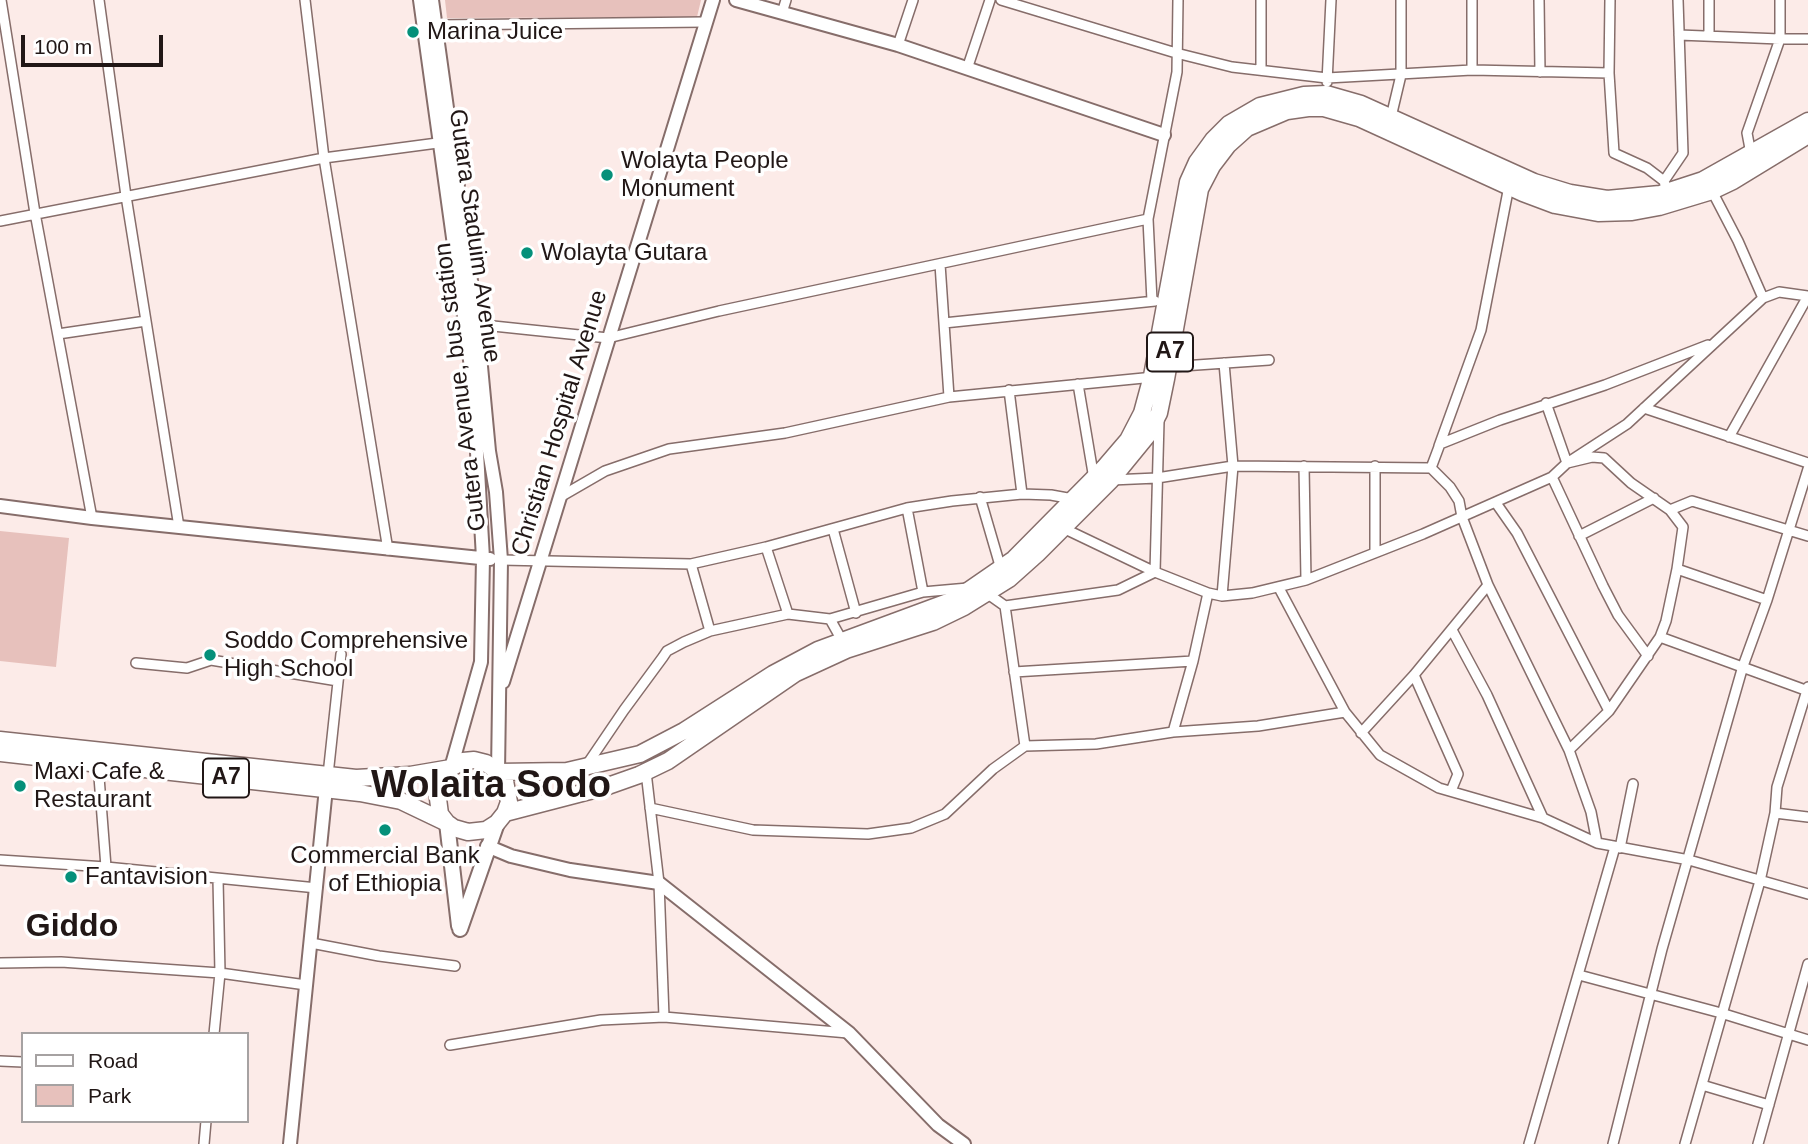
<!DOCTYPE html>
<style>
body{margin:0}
#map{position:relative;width:1808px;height:1144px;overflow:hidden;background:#fcebe8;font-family:Arial,sans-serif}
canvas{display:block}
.legend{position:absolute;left:21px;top:1032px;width:228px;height:91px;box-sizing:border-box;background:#fff;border:2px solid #a6a2a2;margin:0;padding:9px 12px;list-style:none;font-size:21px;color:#211716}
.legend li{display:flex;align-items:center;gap:14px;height:35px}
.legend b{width:35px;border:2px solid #a6a2a2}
.scale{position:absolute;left:21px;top:35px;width:142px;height:32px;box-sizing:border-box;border:4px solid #211716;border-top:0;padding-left:9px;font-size:21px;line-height:24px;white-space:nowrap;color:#211716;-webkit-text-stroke:5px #fff;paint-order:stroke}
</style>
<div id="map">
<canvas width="1808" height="1144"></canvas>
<ul class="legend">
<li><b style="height:9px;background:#fff"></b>Road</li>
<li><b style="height:19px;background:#e7c1bc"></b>Park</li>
</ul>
<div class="scale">100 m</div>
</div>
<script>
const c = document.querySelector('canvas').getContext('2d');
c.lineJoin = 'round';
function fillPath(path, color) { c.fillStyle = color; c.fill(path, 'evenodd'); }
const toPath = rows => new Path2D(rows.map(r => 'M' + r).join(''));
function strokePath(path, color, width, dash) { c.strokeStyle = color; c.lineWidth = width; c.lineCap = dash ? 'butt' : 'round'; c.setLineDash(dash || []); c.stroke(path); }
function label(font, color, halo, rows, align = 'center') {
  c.font = font + ' Arial,sans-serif'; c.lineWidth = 7; c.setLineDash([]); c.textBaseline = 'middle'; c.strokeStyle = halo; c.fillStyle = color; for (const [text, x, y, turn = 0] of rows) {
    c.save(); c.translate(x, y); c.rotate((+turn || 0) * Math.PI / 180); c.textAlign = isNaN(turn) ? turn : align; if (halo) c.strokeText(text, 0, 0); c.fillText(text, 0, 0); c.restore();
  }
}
fillPath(toPath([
 [445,0,701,0,697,17,447,18],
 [0,531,69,538,56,667,0,661]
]), '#e7c1bc');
const street = toPath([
 [1,0,35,213,92,518],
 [99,0,126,196,179,527],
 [305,0,324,158,388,550],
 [1001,0,1176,53,1232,67,1327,78,1472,70,1609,73,1614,153,1647,168,1664,181,1667,192],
 [1261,0,1261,70],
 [1472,0,1472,70],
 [1539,0,1540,72],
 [1709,0,1709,36],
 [1780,0,1780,39,1808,39],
 [782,13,786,0],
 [435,25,705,22],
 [1679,35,1780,39,1747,133,1751,154],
 [898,45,913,0],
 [967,69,990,0],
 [1609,73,1610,0],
 [1327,82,1331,0],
 [1391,117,1401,75,1401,0],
 [1664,181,1683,153,1678,0],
 [1712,191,1738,241,1763,298],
 [0,221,324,158,445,142],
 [940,264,949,397],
 [1152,301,1148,219,1177,72,1178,0],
 [944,323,1155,301],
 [474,324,608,338,719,311,1148,219],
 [58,334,146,321],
 [1168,367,1269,360],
 [1078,384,1094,479],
 [1009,390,1022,494],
 [1546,403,1567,463,1627,424,1763,298,1779,292,1808,296,1729,437],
 [1644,408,1808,463],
 [1439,446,1481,330,1509,186],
 [1304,466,1306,580],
 [1431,468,1440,444,1500,420,1605,385,1708,345],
 [1552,477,1603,586,1618,615,1648,656],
 [1111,480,1157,478,1233,466,1431,468,1450,487,1459,501,1462,517,1488,585,1569,750],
 [560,497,605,471,669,449,785,433,949,397,1154,377],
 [980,497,1001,569],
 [1496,503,1517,533,1609,711],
 [907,508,923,592],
 [1670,510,1692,501,1808,536],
 [1063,528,1155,572,1208,593,1222,596,1252,593,1306,580,1423,534,1552,477,1567,463,1592,457,1604,458,1631,483,1670,510,1683,527,1677,569,1666,621,1660,637,1609,711,1569,750,1591,812,1597,843],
 [833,529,856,613],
 [1579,536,1654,498],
 [766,547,788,614],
 [1375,552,1375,466],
 [501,560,691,564,766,547,907,508,952,501,1022,494,1051,495,1073,499],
 [691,564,710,631],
 [1677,569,1767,600],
 [1279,588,1345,712],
 [988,594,1005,606,1025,746],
 [1222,596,1233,466,1224,363],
 [1005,606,1118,590,1155,572,1159,421],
 [830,619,923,592,968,588],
 [1452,630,1487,695,1543,818],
 [1660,637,1808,691],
 [136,663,187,668,211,660,338,681],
 [1014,672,1193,661],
 [1414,675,1458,774,1451,791],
 [1173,732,1193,661,1208,593],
 [1361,733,1414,675,1488,585],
 [98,764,106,867],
 [586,766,624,710,663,657,667,651,684,642,710,631,788,614,830,619,844,644],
 [646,772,659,883,664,1017],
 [328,775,341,654],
 [650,808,753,830,868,834,911,828,945,814,993,769,1025,746,1096,744,1173,732,1258,726,1345,712,1380,755,1439,788,1543,818,1597,843,1689,860,1808,894],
 [1775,813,1808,817],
 [1620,848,1633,784],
 [0,860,106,867,317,888],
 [311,943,379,956,455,966],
 [0,963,61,962,220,973,306,985],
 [1579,975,1721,1013,1808,1040],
 [214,1034,220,973,218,879],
 [450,1045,601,1020,664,1017,848,1033],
 [0,1061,23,1062],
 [1702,1085,1769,1105],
 [204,1144,206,1121],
 [1529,1144,1615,847],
 [1613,1144,1662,949,1743,666,1767,600,1808,469],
 [1685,1144,1760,881,1775,813,1777,787,1808,687],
 [1758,1144,1808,964]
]);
const secondary = toPath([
 [420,0,473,382,483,558,481,662,451,768],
 [432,0,477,324,489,451,496,492,501,560,498,772],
 [736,0,898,45,1164,135],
 [0,506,92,518,490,559],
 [503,682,713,0],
 [487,846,511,856,570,870,659,883,849,1033,938,1125,964,1144],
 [290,1144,326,788]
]);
const primary = toPath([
 [447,823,459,926],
 [460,929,497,823]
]);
const highway = toPath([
 [0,740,356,778,410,775,451,768,463,761,474,760,486,763,498,772,505,781,509,802,505,813,497,823,486,830,468,832,454,828,447,823,440,814,437,791,443,774,451,768],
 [0,753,360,793,401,801,447,823],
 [498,772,567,771,640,754,684,731,773,674,818,650,956,599,1014,559,1104,468,1128,440,1142,413,1152,376,1188,182,1197,162,1213,140,1229,124,1260,106,1304,95,1326,94,1361,104,1534,182,1570,193,1607,199,1660,194,1703,180,1808,121],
 [505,813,605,787,639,775,668,761,796,673,846,650,933,622,964,607,1009,579,1037,554,1111,480,1147,436,1159,413,1166,379,1200,189,1212,166,1228,145,1247,128,1287,111,1308,108,1324,108,1359,118,1523,193,1555,205,1598,213,1632,212,1659,207,1712,191,1733,181,1808,135]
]);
strokePath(street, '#866d6a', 12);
strokePath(secondary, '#866d6a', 16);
strokePath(primary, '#866d6a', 18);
strokePath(highway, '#866d6a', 19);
strokePath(street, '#fff', 9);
strokePath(secondary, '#fff', 12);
strokePath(primary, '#fff', 14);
strokePath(highway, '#fff', 16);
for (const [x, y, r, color] of [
 [413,32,7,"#05907a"],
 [607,175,7,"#05907a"],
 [527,253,7,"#05907a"],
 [210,655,7,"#05907a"],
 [20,786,7,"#05907a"],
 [385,830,7,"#05907a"],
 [71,877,7,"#05907a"]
]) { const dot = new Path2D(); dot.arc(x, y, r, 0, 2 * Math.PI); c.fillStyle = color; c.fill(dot); strokePath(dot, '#fff', 2.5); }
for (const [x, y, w] of [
 [1170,352,46],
 [226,778,46]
]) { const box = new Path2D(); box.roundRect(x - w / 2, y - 19.5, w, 39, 5); c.fillStyle = '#fff'; c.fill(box); strokePath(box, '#211716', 2); }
label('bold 23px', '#211716', null, [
 ["A7",1170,352],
 ["A7",226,778]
]);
label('24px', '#211716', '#fff', [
 ["Marina Juice",427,32],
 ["Wolayta People",621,161],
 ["Monument",621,189],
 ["Wolayta Gutara",541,253],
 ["Soddo Comprehensive",224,641],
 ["High School",224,669],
 ["Maxi Cafe &",34,772],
 ["Restaurant",34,800],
 ["Commercial Bank",385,856,"center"],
 ["of Ethiopia",385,884,"center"],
 ["Fantavision",85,877]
], 'left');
label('24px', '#211716', '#fff', [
 ["Gutara Staduim Avenue",474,236,82],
 ["Gutera Avenue, bus station",461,387,-97],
 ["Christian Hospital Avenue",560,423,-73]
]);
label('bold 32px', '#211716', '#fff', [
 ["Giddo",72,927]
]);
label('bold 38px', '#211716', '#fff', [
 ["Wolaita Sodo",491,787]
]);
</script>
